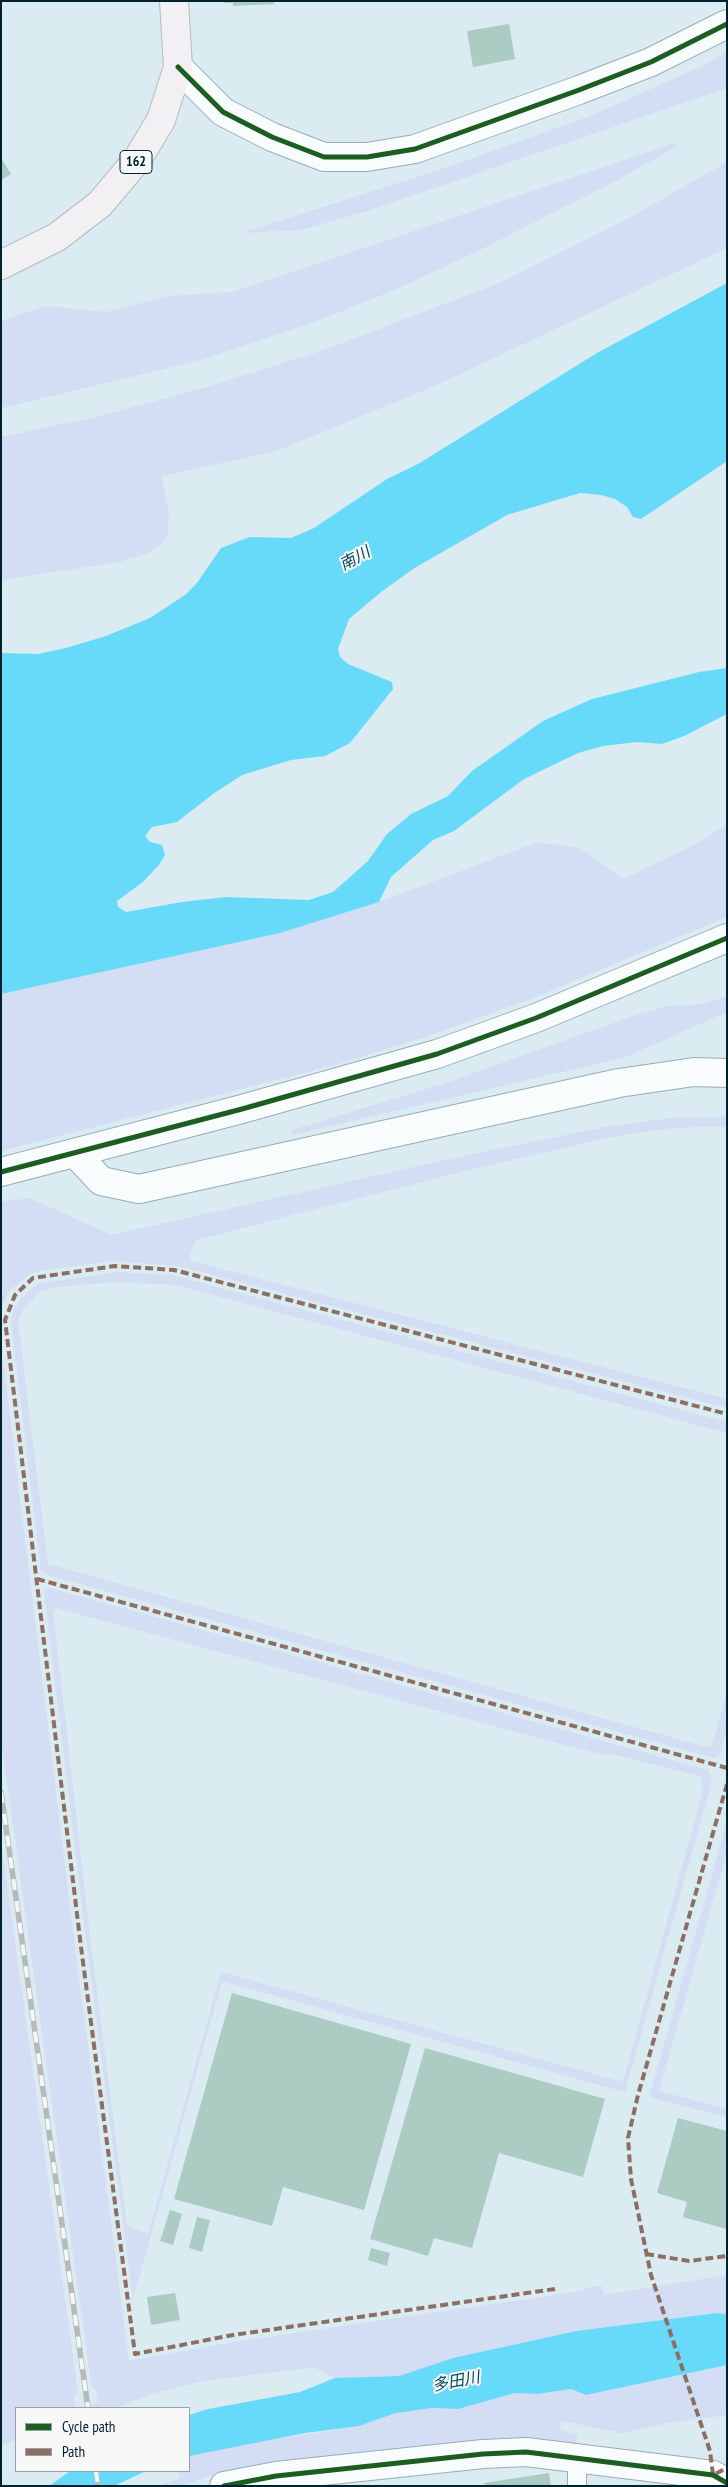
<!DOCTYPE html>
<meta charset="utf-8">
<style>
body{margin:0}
#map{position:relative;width:728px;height:2487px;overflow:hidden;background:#daebf1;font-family:"PT Sans Narrow",sans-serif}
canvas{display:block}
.frame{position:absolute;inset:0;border:2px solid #00222c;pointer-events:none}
.legend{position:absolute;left:15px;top:2407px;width:175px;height:65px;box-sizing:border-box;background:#f7f7f7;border:1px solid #94a2a6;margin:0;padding:6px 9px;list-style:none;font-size:15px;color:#00222c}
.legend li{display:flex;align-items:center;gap:10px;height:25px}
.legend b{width:25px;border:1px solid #94a2a6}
</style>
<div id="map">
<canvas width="728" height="2487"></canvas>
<div class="frame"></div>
<ul class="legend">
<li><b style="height:6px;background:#1b5e20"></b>Cycle path</li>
<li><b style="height:6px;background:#8d6e63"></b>Path</li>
</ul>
</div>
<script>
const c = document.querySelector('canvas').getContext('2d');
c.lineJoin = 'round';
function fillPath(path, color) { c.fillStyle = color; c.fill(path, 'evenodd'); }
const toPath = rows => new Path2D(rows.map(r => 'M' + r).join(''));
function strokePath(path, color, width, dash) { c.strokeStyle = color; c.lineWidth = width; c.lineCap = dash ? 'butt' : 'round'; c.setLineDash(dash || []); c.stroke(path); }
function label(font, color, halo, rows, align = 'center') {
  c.font = font + ' "PT Sans Narrow","Noto Sans JP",sans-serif'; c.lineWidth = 4; c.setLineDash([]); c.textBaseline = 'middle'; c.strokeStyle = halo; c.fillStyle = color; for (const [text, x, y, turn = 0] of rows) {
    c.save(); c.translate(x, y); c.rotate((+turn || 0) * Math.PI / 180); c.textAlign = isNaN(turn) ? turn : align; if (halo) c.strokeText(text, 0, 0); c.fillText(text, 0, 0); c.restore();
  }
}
fillPath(toPath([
 [727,52,727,88,367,211,301,230,242,233,448,167,593,115,704,65],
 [675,143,677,146,616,181,476,252,399,288,315,322,198,361,1,408,1,321,45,306,106,312,170,296,233,292],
 [727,162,727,248,439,384,277,451,162,476,169,517,167,539,148,553,119,562,1,580,1,437,96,417,204,388,324,350,497,284,631,217],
 [727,825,727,916,715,922,528,1000,431,1035,338,1064,1,1151,1,994,280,933,379,902,538,842,580,848,623,879,692,846],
 [727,996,727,1012,626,1057,292,1135,292,1130,446,1083,636,1015,667,1006,703,1004],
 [727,1117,727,1126,673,1128,610,1137,465,1171,196,1240,190,1254,191,1261,727,1399,727,1408,178,1266,114,1261,49,1269,30,1274,10,1290,1,1307,1,1202,30,1198,111,1235,468,1155,610,1126,672,1118],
 [116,1272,172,1275,727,1422,727,1433,176,1285,116,1282,56,1287,41,1291,25,1306,18,1321,48,1564,706,1747,712,1745,727,1691,727,1729,720,1755,714,1758,51,1576,41,1571,11,1321,14,1309,22,1298,37,1284],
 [1,1343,75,1947,129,2361,233,2342,575,2292,601,2285,604,2295,727,2275,727,2314,717,2313,576,2331,453,2358,399,2376,335,2378,314,2367,204,2381,154,2393,115,2408,85,2408,98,2402,95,2388,92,2389,1,1740],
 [50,1588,708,1770,712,1781,625,2092,222,1981,133,2299,87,1947,44,1591],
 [56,1608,598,1754,613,1754,700,1776,703,1790,623,2082,221,1972,148,2235,127,2225,92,1953,53,1612],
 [727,1822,727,1852,659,2091,727,2109,727,2117,649,2097],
 [1,1842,78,2393,74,2395,76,2408,16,2408,16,2440,1,2445],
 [727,2365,727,2415,668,2423,621,2433,562,2421,559,2430,577,2434,576,2446,262,2468,206,2477,185,2486,159,2486,180,2478,179,2471,189,2471,189,2456,237,2445,359,2426,396,2413,432,2408,458,2409,515,2393,537,2394,571,2389,586,2395]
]), '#d3ddf3');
fillPath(toPath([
 [727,283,727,461,641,519,633,517,627,507,615,499,601,495,580,493,507,515,416,567,381,592,349,619,338,649,340,657,348,664,392,682,393,689,350,743,325,756,291,760,242,775,213,794,177,822,152,827,145,836,150,842,162,845,165,855,159,865,143,882,117,901,118,907,126,912,182,902,227,897,309,900,333,892,368,861,387,834,411,814,448,796,472,771,543,721,592,699,699,672,727,668,727,714,684,736,662,744,637,742,603,746,578,753,524,779,454,831,433,840,391,877,379,902,280,933,1,994,1,653,38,654,66,648,106,636,150,618,185,595,197,583,221,548,250,537,291,538,314,528,387,479,418,464,597,353],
 [717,2313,727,2314,727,2365,586,2395,571,2389,537,2394,515,2393,458,2409,432,2408,396,2413,359,2426,305,2433,189,2456,189,2415,208,2409,300,2392,335,2378,399,2376,453,2358,576,2331],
 [70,2471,146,2471,114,2486,49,2486]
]), '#67dafa');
fillPath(toPath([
 [224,1,274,1,274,4,233,6,233,3,224,3],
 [509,24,515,59,473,67,467,31],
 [1,158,11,174,1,180],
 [232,1993,411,2044,364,2210,283,2187,272,2226,174,2199],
 [425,2048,605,2099,583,2177,499,2153,472,2248,434,2238,428,2256,370,2239],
 [678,2118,727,2131,727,2229,683,2217,687,2202,657,2193],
 [170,2210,182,2214,173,2245,160,2241],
 [197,2217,210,2220,202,2252,189,2248],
 [371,2248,390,2253,387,2266,368,2260],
 [175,2293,180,2320,151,2325,147,2297],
 [549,2473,551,2486,485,2486,484,2483]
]), '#accbc3');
const service = toPath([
 [577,2458,577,2486]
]);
const minor = toPath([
 [75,1153,101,1181,139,1189,619,1083,694,1072,727,1073],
 [224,2486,276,2476,483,2454,526,2452,713,2475,727,2483]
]);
const tertiary = toPath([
 [178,67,223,112,272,137,324,157,367,157,415,149,579,90,651,62,727,24],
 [1,1172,242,1109,437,1054,536,1018,727,938]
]);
const trunk = toPath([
 [1,265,57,237,100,204,137,160,161,120,178,67,174,1]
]);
strokePath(service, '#95aeb6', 20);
strokePath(minor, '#95aeb6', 30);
strokePath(tertiary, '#95aeb6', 30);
strokePath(trunk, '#b6bac1', 30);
strokePath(service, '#f9fcfd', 18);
strokePath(minor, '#f9fcfd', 28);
strokePath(tertiary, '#f9fcfd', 28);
strokePath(trunk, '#f2f0f3', 28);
const rail = toPath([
 [1,1792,88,2408],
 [96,2471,98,2486]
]);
strokePath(rail, '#b5bbbc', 5.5);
strokePath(rail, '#f7f7f7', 4, [11]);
strokePath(toPath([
 [37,1579,727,1768],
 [727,1784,638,2095,628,2138,631,2179,651,2275,710,2451,713,2475,727,2468],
 [646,2254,689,2261,727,2256],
 [555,2289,233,2335,135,2354,81,1947,5,1320,15,1295,33,1278,115,1266,174,1270,727,1414]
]), '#8d6e63', 4, [8, 4]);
strokePath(toPath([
 [178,67,223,112,272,137,324,157,367,157,415,149,579,90,651,62,727,24],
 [1,1172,242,1109,437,1054,536,1018,727,938],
 [224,2486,276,2476,483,2454,526,2452,713,2475,727,2483]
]), '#1b5e20', 5);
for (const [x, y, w] of [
 [136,162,32]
]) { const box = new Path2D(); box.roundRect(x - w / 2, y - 11.5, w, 23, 4); c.fillStyle = '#f7f7f7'; c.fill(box); strokePath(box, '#00222c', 1); }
label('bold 14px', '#00222c', null, [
 ["162",136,162]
]);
label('italic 16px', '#044859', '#f7f7f7', [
 ["南川",355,559,-29],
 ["多田川",456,2382,-11]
]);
</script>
